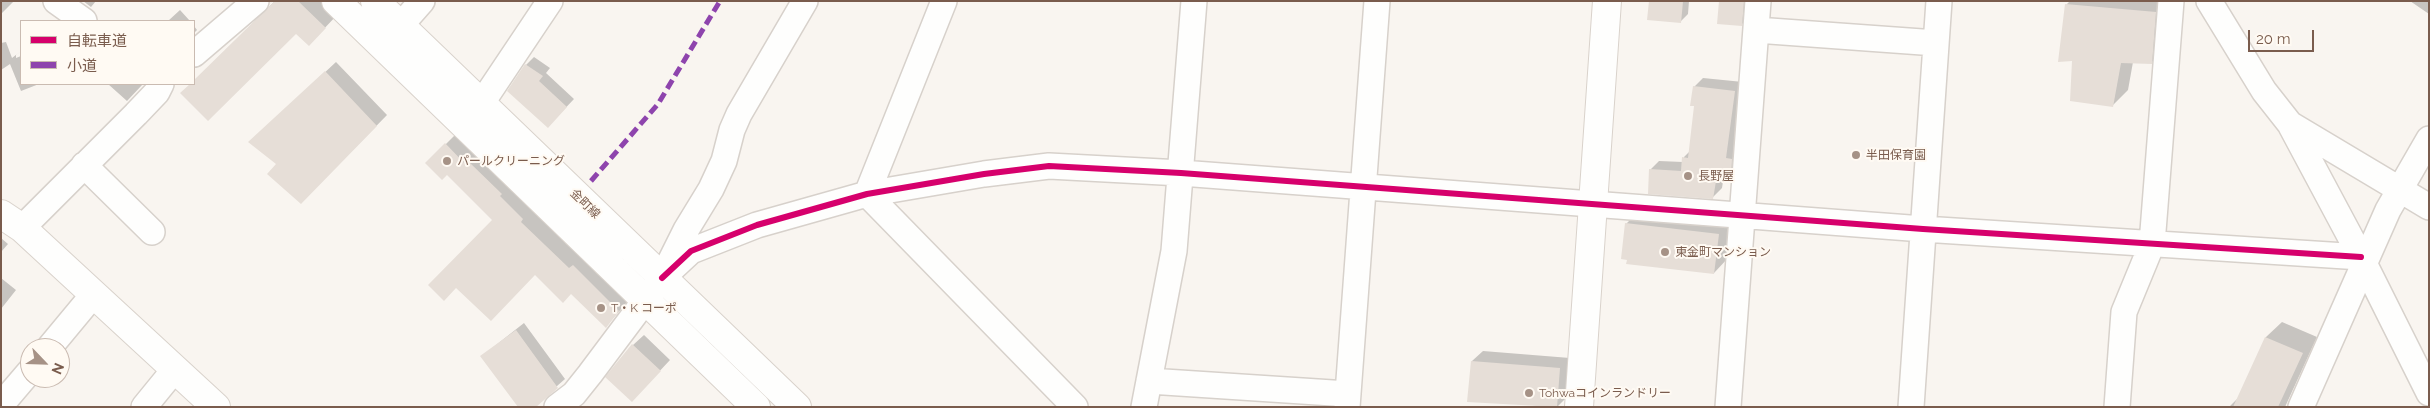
<!DOCTYPE html>
<meta charset="utf-8">
<style>
body{margin:0}
#map{position:relative;width:2430px;height:408px;overflow:hidden;background:#f9f5f0;font-family:Raleway,"Noto Sans JP",sans-serif}
canvas{display:block}
.frame{position:absolute;inset:0;border:2px solid #7a5c4d;pointer-events:none}
.legend{position:absolute;left:20px;top:20px;width:175px;height:65px;box-sizing:border-box;background:#fffaf3;border:1px solid #cabbb1;margin:0;padding:6px 9px;list-style:none;font-size:15px;color:#7a5c4d}
.legend li{display:flex;align-items:center;gap:10px;height:25px}
.legend b{width:25px;border:1px solid #cabbb1}
.north{position:absolute;left:20px;top:338px;width:50px;height:50px;box-sizing:border-box;background:#fffaf3;border:1px solid #cabbb1;border-radius:50%;rotate:114deg;font-size:14px;font-weight:700;line-height:20px;text-align:center;color:#7a5c4d}
.north::after{content:'';display:block;margin:auto;width:18px;height:22px;background:#a69286;clip-path:polygon(50% 0,100% 100%,50% 72%,0 100%)}
.scale{position:absolute;left:2248px;top:30px;width:66px;height:22px;box-sizing:border-box;border:2px solid #7a5c4d;border-top:0;padding-left:6px;font-size:15px;line-height:18px;white-space:nowrap;color:#7a5c4d;-webkit-text-stroke:4px #fffaf3;paint-order:stroke}
</style>
<div id="map">
<canvas width="2430" height="408"></canvas>
<div class="frame"></div>
<ul class="legend">
<li><b style="height:6px;background:#d6006c"></b>自転車道</li>
<li><b style="height:6px;background:#8e44ad"></b>小道</li>
</ul>
<div class="north">N</div>
<div class="scale">20 m</div>
</div>
<script>
const c = document.querySelector('canvas').getContext('2d');
c.lineJoin = 'round';
function fillPath(path, color) { c.fillStyle = color; c.fill(path, 'evenodd'); }
const toPath = rows => new Path2D(rows.map(r => 'M' + r).join(''));
function strokePath(path, color, width, dash) { c.strokeStyle = color; c.lineWidth = width; c.lineCap = dash ? 'butt' : 'round'; c.setLineDash(dash || []); c.stroke(path); }
function label(font, color, halo, rows, align = 'center') {
  c.font = font + ' Raleway,"Noto Sans JP",sans-serif'; c.lineWidth = 4; c.setLineDash([]); c.textBaseline = 'middle'; c.strokeStyle = halo; c.fillStyle = color; for (const [text, x, y, turn = 0] of rows) {
    c.save(); c.translate(x, y); c.rotate((+turn || 0) * Math.PI / 180); c.textAlign = isNaN(turn) ? turn : align; if (halo) c.strokeText(text, 0, 0); c.fillText(text, 0, 0); c.restore();
  }
}
fillPath(toPath([
 [1,1,14,1,1,14],
 [83,1,96,1,91,7],
 [275,1,323,1,337,15,321,32,296,32,182,93],
 [1650,1,1689,1,1688,14,1681,21],
 [1720,1,1751,1,1749,17,1741,25],
 [2070,1,2170,1,2166,48,2151,63,2133,62,2128,90,2113,105,2073,60,2066,5],
 [2410,1,2429,1,2429,14],
 [180,10,190,21,168,21],
 [194,26,197,30,194,33],
 [6,42,12,58,21,51,16,55,16,58,21,56,21,84,39,84,21,91,10,64,1,70,1,43],
 [534,57,550,68,546,73,574,99,555,119,526,65],
 [336,62,387,115,301,203,261,132],
 [1703,78,1743,82,1739,166,1730,175,1724,175,1722,188,1713,197,1650,170,1659,161,1683,162,1684,157,1690,151,1695,104,1694,87],
 [108,84,143,84,127,101],
 [458,132,631,298,606,326,572,293,535,274,494,220,447,174,427,163],
 [1642,208,1734,219,1729,257,1714,273,1626,224],
 [1,238,8,244,1,252],
 [1,278,16,290,1,309],
 [2282,322,2317,337,2285,407,2229,407,2238,398,2266,337],
 [524,323,565,379,533,407,482,356],
 [644,335,670,360,642,390,633,345],
 [1483,351,1570,358,1567,397,1557,407,1469,400,1472,361]
]), '#0003');
fillPath(toPath([
 [275,1,298,1,326,28,309,46,296,34,208,121,180,93,190,84,194,84,194,80],
 [1649,1,1683,1,1681,23,1647,20],
 [1719,1,1744,1,1742,26,1717,24],
 [2065,4,2156,12,2152,64,2121,63,2113,107,2070,101,2072,61,2058,62],
 [525,64,543,76,539,81,567,107,548,128,507,91],
 [325,71,377,126,301,204,267,174,276,164,248,142],
 [1693,86,1735,91,1726,158,1732,159,1731,177,1717,175,1713,199,1648,194,1649,169,1681,171,1682,157,1688,158,1694,106,1690,106],
 [445,143,467,166,470,163,502,194,500,196,523,219,521,222,569,268,573,265,619,311,606,328,571,294,563,303,535,275,491,321,456,288,444,301,428,285,492,220,447,175,442,180,425,163],
 [1625,223,1719,234,1714,274,1626,264,1627,260,1621,259],
 [516,330,558,388,536,407,518,407,480,356],
 [2265,337,2303,353,2278,407,2233,407],
 [632,344,661,371,632,402,605,377],
 [1471,361,1560,368,1557,407,1467,402]
]), '#e6ded7');
const street = toPath([
 [56,1,84,21],
 [944,1,867,194,1075,407],
 [2209,1,2264,91,2290,124,2429,207],
 [400,26,422,1],
 [1756,30,1936,43],
 [194,54,256,1],
 [481,104,550,1],
 [2291,126,2361,257,2429,393],
 [84,165,152,232],
 [22,228,136,114,157,92,161,84],
 [662,278,691,251,757,225,867,194,984,174,1049,166,1181,173,1923,229,2361,257],
 [49,348,93,295],
 [1149,381,1348,394],
 [1,405,30,371],
 [144,407,175,369],
 [557,407,574,394,590,374,662,278,686,230,711,189,724,161,732,130,739,114,805,1],
 [1144,407,1174,251,1194,1],
 [1347,407,1377,1],
 [1728,407,1758,1],
 [1911,407,1939,1],
 [2117,407,2124,312,2152,244,2171,1],
 [2301,407,2388,210,2429,139]
]);
const secondary = toPath([
 [336,1,756,407],
 [375,1,797,407],
 [1,214,22,228,216,407],
 [1579,407,1607,1]
]);
strokePath(street, '#d7d1cb', 28);
strokePath(secondary, '#d9d2cb', 30);
strokePath(street, '#fefefd', 25);
strokePath(secondary, '#fefefd', 28);
strokePath(toPath([
 [591,181,658,104,720,1]
]), '#8e44ad', 5, [10, 5]);
strokePath(toPath([
 [662,278,691,251,757,225,867,194,984,174,1049,166,1181,173,1923,229,2361,257]
]), '#d6006c', 6);
for (const [x, y, r, color] of [
 [1856,155,5,"#a69286"],
 [447,161,5,"#a69286"],
 [1688,176,5,"#a69286"],
 [1665,252,5,"#a69286"],
 [601,308,5,"#a69286"],
 [1529,393,5,"#a69286"]
]) { const dot = new Path2D(); dot.arc(x, y, r, 0, 2 * Math.PI); c.fillStyle = color; c.fill(dot); strokePath(dot, '#fffaf3', 2); }
label('12px', '#7a5c4d', '#fffaf3', [
 ["半田保育園",1866,155],
 ["パールクリーニング",457,161],
 ["長野屋",1698,176],
 ["東金町マンション",1675,252],
 ["T・K コーポ",611,308],
 ["Tohwaコインランドリー",1539,393]
], 'left');
label('12px', '#7a5c4d', '#fffaf3', [
 ["金町線",585,204,44]
]);
</script>
